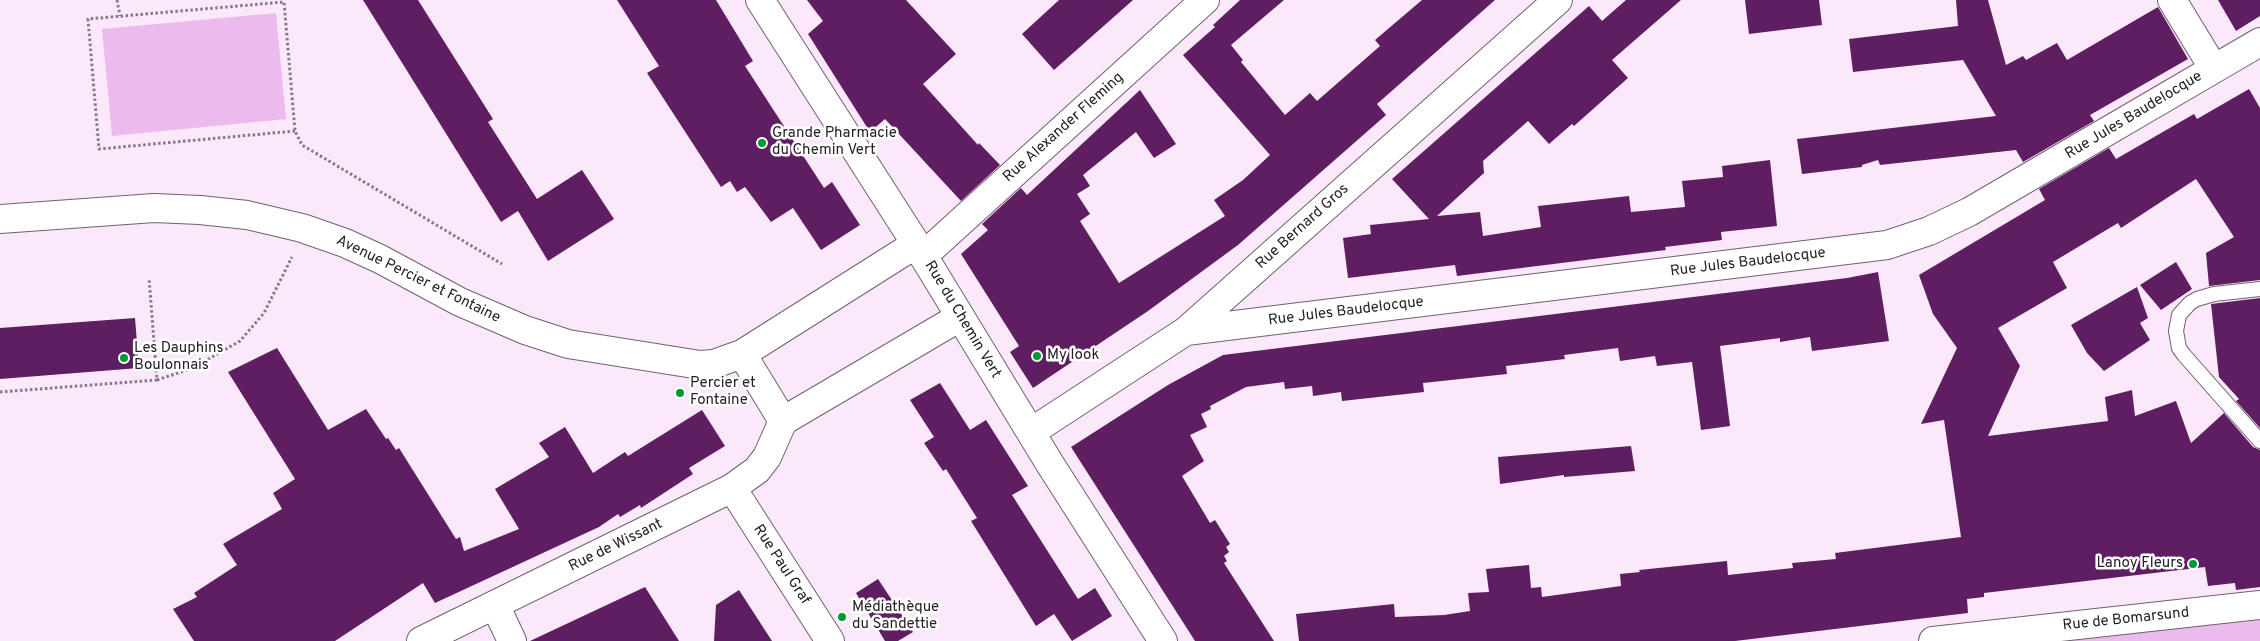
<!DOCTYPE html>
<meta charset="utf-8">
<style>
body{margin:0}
canvas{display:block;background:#fbe8fa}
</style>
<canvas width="2260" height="641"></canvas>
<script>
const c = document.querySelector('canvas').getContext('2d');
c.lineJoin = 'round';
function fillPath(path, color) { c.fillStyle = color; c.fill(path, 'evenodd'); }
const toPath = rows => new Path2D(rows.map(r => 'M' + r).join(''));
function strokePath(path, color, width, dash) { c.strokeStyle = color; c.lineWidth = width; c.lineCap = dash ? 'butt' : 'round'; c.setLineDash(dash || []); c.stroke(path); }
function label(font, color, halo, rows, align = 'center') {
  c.font = font + ' Overpass,sans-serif'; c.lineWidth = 5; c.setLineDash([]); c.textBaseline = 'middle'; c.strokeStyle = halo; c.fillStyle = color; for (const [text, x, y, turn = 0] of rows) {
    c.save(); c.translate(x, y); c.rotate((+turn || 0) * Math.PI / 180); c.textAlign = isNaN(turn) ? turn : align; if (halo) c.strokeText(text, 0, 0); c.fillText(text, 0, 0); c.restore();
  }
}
fillPath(toPath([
 [276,13,286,119,112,136,102,29],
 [2260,617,2260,641,2070,641,2223,622]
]), '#edbaed');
fillPath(toPath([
 [363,0,418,0,493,119,488,122,537,199,582,170,614,219,548,261,518,211,501,222],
 [617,0,716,0,753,61,745,66,824,188,832,182,860,225,821,250,793,208,771,222,745,187,737,192,730,181,721,187,647,73,659,66],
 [807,0,906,0,956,54,923,84,978,145,979,143,1000,165,961,201,885,119,870,132,808,34,823,21],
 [1059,0,1133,0,1054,70,1022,34],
 [1240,0,1284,0,1231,45,1243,60,1241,62,1285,115,1310,93,1317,101,1380,46,1375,40,1422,0,1495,0,1377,104,1386,115,1238,245,1148,311,1033,388,1010,352,1019,346,961,254,988,230,982,224,1021,188,1027,195,1140,90,1176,144,1154,158,1136,132,1083,175,1090,186,1077,194,1090,214,1080,221,1119,283,1225,216,1214,200,1243,180,1270,155,1183,55,1215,27,1213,25],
 [1626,0,1681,0,1612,60,1628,78,1574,126,1572,124,1549,144,1528,121,1483,161,1484,173,1437,216,1480,212,1483,236,1541,227,1538,206,1629,196,1631,212,1685,207,1682,181,1723,177,1722,166,1770,160,1777,226,1721,232,1722,240,1665,247,1666,250,1457,276,1455,265,1348,278,1343,238,1371,234,1370,225,1429,219,1392,179,1589,6,1602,21],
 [1745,0,1819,0,1822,25,1749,34],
 [1956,0,1988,0,2006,65,2023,56,2026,60,2057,43,2067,60,2158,7,2188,59,2090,115,2094,121,2023,162,2016,150,1880,165,1878,160,1862,165,1862,167,1802,174,1797,139,1996,116,1963,60,1853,72,1849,39,1958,26],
 [2218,0,2260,0,2260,16,2236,31],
 [2249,89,2260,108,2260,280,2209,286,2206,253,2234,237,2196,179,2121,228,2118,223,2053,262,2067,288,1998,328,2020,366,1988,436,2108,421,2105,397,2132,390,2135,416,2176,401,2191,443,2224,413,2253,447,2260,450,2260,587,2236,590,2235,583,2208,586,2205,567,1984,593,1984,597,1967,599,1968,613,1735,641,1299,641,1296,614,1394,604,1395,617,1444,615,1470,611,1468,593,1489,592,1486,569,1529,565,1531,588,1541,587,1542,597,1621,586,1620,574,1640,572,1639,570,1727,561,1728,575,1793,568,1792,563,1836,559,1835,553,1961,537,1944,420,1921,424,1957,348,1933,314,1919,275,2045,200,2039,189,2109,148,2116,159,2194,114,2197,119],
 [2176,262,2192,289,2161,310,2140,285],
 [1878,272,1889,341,1812,351,1810,337,1780,342,1780,338,1720,346,1730,426,1701,430,1692,362,1657,366,1655,356,1620,361,1618,348,1564,355,1565,359,1506,366,1507,374,1423,383,1424,392,1342,401,1341,392,1313,396,1312,386,1285,389,1284,382,1246,387,1210,406,1211,409,1201,414,1207,427,1190,435,1204,461,1182,476,1210,523,1215,520,1230,544,1226,547,1229,552,1224,556,1227,561,1224,563,1274,641,1195,641,1071,447,1168,385,1223,355,1847,278],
 [2137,287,2148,318,2140,323,2150,340,2104,371,2087,353,2071,325],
 [2260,298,2260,428,2236,401,2239,399,2219,377,2211,304],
 [135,318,139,368,0,379,0,328],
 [277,348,328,430,366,409,386,439,388,438,396,450,399,448,456,539,460,537,464,551,519,529,495,489,549,457,539,443,565,427,593,473,625,452,628,456,702,410,725,446,689,468,693,474,641,508,640,505,620,517,618,514,599,527,435,603,423,583,335,641,194,641,173,609,197,597,194,593,237,565,223,544,282,509,273,493,295,479,228,372],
 [940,383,970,430,986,420,1028,486,1012,495,1078,599,1095,588,1112,616,1072,641,1054,614,1036,626,971,521,977,518,946,469,943,471,924,443,934,437,910,400],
 [1631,446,1635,471,1564,477,1564,475,1500,484,1498,457],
 [878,579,913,632,898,641,885,641,856,593],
 [645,587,679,641,530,641],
 [739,590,772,641,714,641,716,605]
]), '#5f1e61');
const lane = toPath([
 [2260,289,2214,294,2197,299,2190,303,2179,315,2176,331,2179,348,2184,355,2260,441]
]);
const street = toPath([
 [2172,0,2214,69],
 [0,219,154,208,200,210,247,215,302,228,345,243,380,259,460,302,525,330,568,344,700,365,714,364,742,354,916,244],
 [923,256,1205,0],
 [1186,331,1887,245,1929,231,1969,212,2260,42],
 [742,354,783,421],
 [1031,432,1186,331,1558,0],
 [732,488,830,641],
 [495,605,512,641],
 [421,641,732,488,757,470,767,457,783,421,960,317],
 [1933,641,2260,605]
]);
const secondary = toPath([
 [760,0,916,244,1050,464,1163,641]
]);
strokePath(lane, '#716170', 16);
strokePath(street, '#716170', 30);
strokePath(secondary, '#716170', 30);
strokePath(toPath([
 [117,0,120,16],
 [295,131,99,149,88,19,284,2,295,131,302,145,502,264],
 [157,380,193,368,240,341,264,313,292,257],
 [0,392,157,380,149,278]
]), '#867a86', 3, [2.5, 2.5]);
strokePath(lane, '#fff', 14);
strokePath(street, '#fff', 28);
strokePath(secondary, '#fff', 28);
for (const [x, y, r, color] of [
 [762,143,5,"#009932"],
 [1037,356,5,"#009932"],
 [124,358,5,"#009932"],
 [680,393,5,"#009932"],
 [2193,564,5,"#009932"],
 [842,617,5,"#009932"]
]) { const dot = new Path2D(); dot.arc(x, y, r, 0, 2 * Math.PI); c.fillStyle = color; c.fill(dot); strokePath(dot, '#fff', 2); }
label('15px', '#272027', '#fff', [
 ["Rue Jules Baudelocque",2134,116,-31],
 ["Rue Alexander Fleming",1064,128,-42],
 ["Rue Bernard Gros",1303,227,-42],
 ["Rue Jules Baudelocque",1748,263,-7],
 ["Avenue Percier et Fontaine",418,280,26],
 ["Rue Jules Baudelocque",1346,312,-7],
 ["Rue du Chemin Vert",962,320,59],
 ["Rue de Wissant",616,546,-26],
 ["Rue Paul Graf",781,565,57],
 ["Rue de Bomarsund",2126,620,-6]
]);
label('15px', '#272027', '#fff', [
 ["Grande Pharmacie",772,134],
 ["du Chemin Vert",772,151],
 ["Les Dauphins",134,349],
 ["Boulonnais",134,366],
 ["My look",1047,356],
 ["Percier et",690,384],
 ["Fontaine",690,401],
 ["Lanoy Fleurs",2183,564,"right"],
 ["Médiathèque",852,608],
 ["du Sandettie",852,625]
], 'left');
</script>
